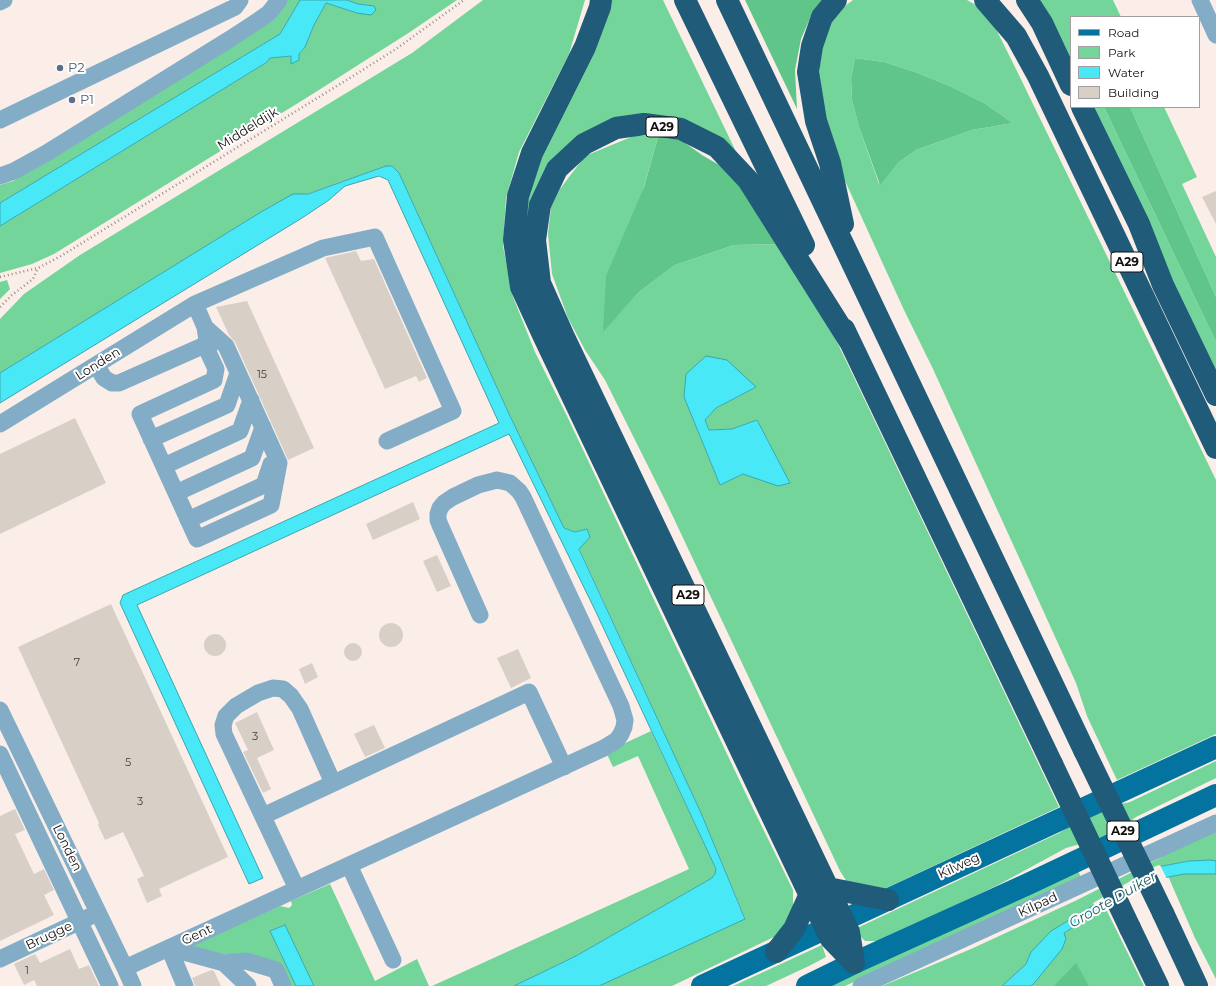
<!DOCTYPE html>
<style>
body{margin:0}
#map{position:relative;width:1216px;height:986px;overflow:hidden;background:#fbeee8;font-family:Montserrat,sans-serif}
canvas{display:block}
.legend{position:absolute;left:1070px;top:16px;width:130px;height:92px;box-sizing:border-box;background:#fff;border:1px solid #a19f9f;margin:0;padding:5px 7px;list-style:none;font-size:12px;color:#15100e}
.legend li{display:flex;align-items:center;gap:8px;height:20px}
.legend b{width:20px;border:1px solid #a19f9f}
</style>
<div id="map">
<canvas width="1216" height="986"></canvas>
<ul class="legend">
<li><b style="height:5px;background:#0473a0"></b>Road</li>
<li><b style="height:11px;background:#73d59a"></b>Park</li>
<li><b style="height:11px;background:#48e8f6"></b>Water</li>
<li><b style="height:11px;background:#d8d0c6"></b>Building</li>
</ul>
</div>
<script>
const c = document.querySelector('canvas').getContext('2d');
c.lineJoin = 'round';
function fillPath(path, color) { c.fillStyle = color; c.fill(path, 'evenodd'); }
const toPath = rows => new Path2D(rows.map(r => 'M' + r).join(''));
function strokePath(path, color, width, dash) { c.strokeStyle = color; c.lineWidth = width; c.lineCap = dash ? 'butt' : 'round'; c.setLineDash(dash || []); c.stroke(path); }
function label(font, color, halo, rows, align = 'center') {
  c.font = font + ' Montserrat,sans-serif'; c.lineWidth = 4; c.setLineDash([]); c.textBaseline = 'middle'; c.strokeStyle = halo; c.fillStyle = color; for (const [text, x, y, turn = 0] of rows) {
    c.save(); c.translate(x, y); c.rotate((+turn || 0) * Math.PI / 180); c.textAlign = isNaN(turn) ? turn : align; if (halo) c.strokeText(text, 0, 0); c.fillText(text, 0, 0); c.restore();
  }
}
fillPath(toPath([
 [286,0,300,0,280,34,0,203,0,185,13,181,275,19],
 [347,0,457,0,410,32,311,95,54,254,32,264,0,273,0,226,259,67,267,62,269,58,291,56,291,64,305,47,314,25,326,3,357,13,374,6,358,4],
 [483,0,585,0,569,54,519,152,506,198,503,246,513,297,535,352,567,416,746,794,793,890,793,909,778,935,672,986,598,986,745,918,701,813,579,548,590,537,587,529,575,532,564,528,510,416,399,173,392,167,386,166,307,194,293,195,261,212,0,373,0,319,24,294,80,255,412,53],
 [609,0,663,0,740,160,710,134,609,123,529,219,525,217,532,178],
 [853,0,967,0,974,4,993,23,1013,63,1216,480,1216,734,1117,780,1087,716,1076,683,1032,586,933,369,904,310,825,137,816,99,824,31,841,9],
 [855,58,884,62,915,72,950,86,984,103,1013,123,972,130,916,150,898,163,879,184,859,127,852,100,851,78],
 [1034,0,1113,0,1121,17,1071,17,1071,82],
 [1083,107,1104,107,1216,342,1216,379],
 [1130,107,1164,107,1197,177,1182,184,1216,257,1216,297],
 [636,135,658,137,603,331,639,292,675,265,734,245,785,244,806,277,1059,807,882,890,847,882,840,871,667,504,605,380,585,350,568,318,552,274,548,234,551,207,560,189,585,156],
 [756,387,716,408,705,420,709,430,732,429,757,420,784,472,757,478,743,474,720,485,684,397],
 [7,280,10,289,0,299,0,282],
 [651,731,716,869,715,874,712,878,576,956,514,986,432,986,689,869,638,756,613,767,606,752],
 [1216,761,1216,778,1136,817,1111,835,1066,848,998,885,880,941,865,941,859,935,855,929,1059,833,1099,809,1130,802],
 [1216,831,1216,861,1189,861,1157,867,1031,952,1026,964,1002,986,882,986,971,949,1075,901,1162,857,1171,851],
 [1077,869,1081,877,845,986,825,986],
 [1210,873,1216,874,1216,979,1195,938,1168,876,1184,874],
 [330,884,375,981,417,959,429,986,314,986,285,925,270,931,296,986,289,986,268,960,192,950,191,946,280,906,289,908,292,905,291,901],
 [1105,907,1144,986,1031,986,1035,982,1064,933],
 [822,945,826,957,809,966,766,986,733,986]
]), '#73d59a');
fillPath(toPath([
 [745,0,823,0,811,16,801,39,795,70,797,109],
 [855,58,884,62,915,72,950,86,984,103,1013,123,972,130,916,150,898,163,880,185,859,127,852,100,851,78],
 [1104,107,1130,107,1216,297,1216,342],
 [658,137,681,140,702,155,738,176,785,244,734,245,675,265,639,292,603,332,606,276,644,187],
 [1076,963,1089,986,1054,986]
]), '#60c589');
const water = toPath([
 [300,0,347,0,358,4,374,6,376,10,371,15,357,13,326,3,314,25,305,47,299,54,299,60,291,64,291,56,270,58,267,62,259,67,0,226,0,203,280,34,300,0],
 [386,166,392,166,399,173,510,416,564,528,575,532,587,529,590,537,579,549,701,813,745,919,599,986,514,986,576,956,712,878,715,874,716,869,595,610,509,434,137,605,263,878,249,884,120,603,123,595,499,423,388,180,379,176,345,186,329,200,302,218,0,403,0,373,261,212,293,194,308,194,386,166],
 [706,356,727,360,756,387,716,408,705,420,709,430,732,429,757,420,790,483,778,486,743,474,720,485,684,397,686,374,706,356],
 [1211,860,1216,861,1216,874,1184,874,1158,879,1105,907,1064,933,1066,939,1062,949,1035,982,1031,986,1002,986,1026,964,1031,952,1051,931,1157,867,1189,861,1211,860],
 [285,925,314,986,296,986,270,931,285,925]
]);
fillPath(water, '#48e8f6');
strokePath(water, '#39a7b0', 1);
fillPath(toPath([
 [1160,865,1167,879,1159,881,1098,913,1093,903,1156,866]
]), '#fbeee8');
fillPath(toPath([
 [1216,191,1216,224,1202,197],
 [356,251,361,261,374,259,427,378,419,382,416,376,385,389,325,258],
 [247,301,314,448,288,460,235,342,229,335,216,307],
 [75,418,106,483,0,534,0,454],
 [413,502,420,519,373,540,366,524],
 [437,555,451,586,437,592,423,561],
 [111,604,228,857,159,889,162,896,147,903,137,879,144,876,123,832,105,840,98,825,99,823,18,647],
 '379 635a12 12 0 1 1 24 0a12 12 0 1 1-24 0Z',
 '204 645a11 11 0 1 1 22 0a11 11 0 1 1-22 0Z',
 '344 652a9 9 0 1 1 18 0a9 9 0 1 1-18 0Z',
 [518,649,531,678,511,688,497,658],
 [312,663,318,677,305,684,299,669],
 [257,712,274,750,257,758,271,789,263,793,243,752,248,750,235,723],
 [374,725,385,748,365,757,354,734],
 [15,809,25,830,15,834,34,874,44,869,54,890,44,895,54,915,0,941,0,816],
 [70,949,79,969,89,965,99,986,37,986,34,980,24,985,14,964,35,954,40,963],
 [211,970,214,971,221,986,195,986,192,978]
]), '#d8d0c6');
strokePath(toPath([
 [0,277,38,268,61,256,345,81,396,49,464,0],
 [0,307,12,295,33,279,38,268]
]), '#988f8a', 2.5, [1, 3]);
strokePath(toPath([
 [1200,0,1216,35],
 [0,2,4,0],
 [0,120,235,7,240,0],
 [0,176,14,171,45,154,230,39,259,20,269,13,279,0],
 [195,304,205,327,209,354,216,369,214,380,140,414,197,539,271,505,279,463,226,346,205,327],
 [96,365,104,378,112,383,119,383,207,344],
 [0,424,195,304,323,248,375,237,453,411,387,441],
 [151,439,227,405,238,373],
 [164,466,240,431,251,400],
 [176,493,252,458,263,427],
 [188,520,264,485,271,464],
 [0,710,125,968,133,986],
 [0,754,110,986],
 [263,816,529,692,564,767],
 [349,865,393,960],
 [297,889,224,734,223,725,226,716,236,706,258,693,273,688,283,689,291,696,300,709,333,783],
 [169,948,224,963,246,961,276,970,283,986],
 [169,948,185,986],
 [0,959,89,917],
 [224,963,248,986],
 [125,968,604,748,617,740,621,734,624,727,625,720,621,706,523,497,519,491,510,483,497,480,478,485,453,497,444,503,440,508,438,514,438,520,440,525,480,615],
 [861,986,1216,823]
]), '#83adc7', 17);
strokePath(toPath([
 [702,986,1216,747],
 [807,986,854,963,1028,884,1216,795]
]), '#0473a0', 22);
strokePath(toPath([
 [601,0,600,7,585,47,532,153,518,196,514,240,521,287,543,335,824,925,831,939,854,963],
 [685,0,804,245],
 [727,0,1084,750],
 [836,0,822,17,812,46,808,72,816,121,830,163,843,224],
 [985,0,1016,36,1038,76,1216,448],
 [1027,0,1042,23,1071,85],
 [1082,107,1139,224,1163,285,1216,395],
 [844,329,1052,764],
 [850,342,748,180,717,147,681,129,644,124,616,128,584,144,557,169,540,205,535,240,540,283,564,337,849,932,854,963],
 [828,888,888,900],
 [1163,913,1197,986],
 [1130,928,1158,986],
 [776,952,794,929,810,894]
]), '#205b79', 22);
strokePath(toPath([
 [1084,750,1163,913],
 [1052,764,1130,928]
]), '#205b79', 22);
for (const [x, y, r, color] of [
 [60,68,4,"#5c6f8a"],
 [72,100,4,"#5c6f8a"]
]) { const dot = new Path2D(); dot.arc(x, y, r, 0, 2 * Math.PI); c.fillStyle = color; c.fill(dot); strokePath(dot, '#fff', 1.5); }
label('11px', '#46403c', null, [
 ["15",262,375],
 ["7",77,663],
 ["3",255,737],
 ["5",128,763],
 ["3",140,802],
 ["1",27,971]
]);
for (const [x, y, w] of [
 [662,127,32],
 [1127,262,32],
 [688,595,32],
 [1123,831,32]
]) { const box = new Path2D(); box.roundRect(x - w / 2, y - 10, w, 20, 3); c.fillStyle = '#fff'; c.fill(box); strokePath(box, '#15100e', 1); }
label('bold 12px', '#15100e', null, [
 ["A29",662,127],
 ["A29",1127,262],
 ["A29",688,595],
 ["A29",1123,831]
]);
label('13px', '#4e5e75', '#fff', [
 ["P2",68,68],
 ["P1",80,100]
], 'left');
label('13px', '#15100e', '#fff', [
 ["Middeldijk",248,129,-32],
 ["Londen",98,364,-32],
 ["Londen",67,848,64],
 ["Kilweg",959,866,-25],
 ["Kilpad",1038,905,-25],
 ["Gent",197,935,-25],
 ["Brugge",49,936,-25]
]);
label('italic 14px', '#216066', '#fff', [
 ["Groote Duiker",1113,900,-30]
]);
</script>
